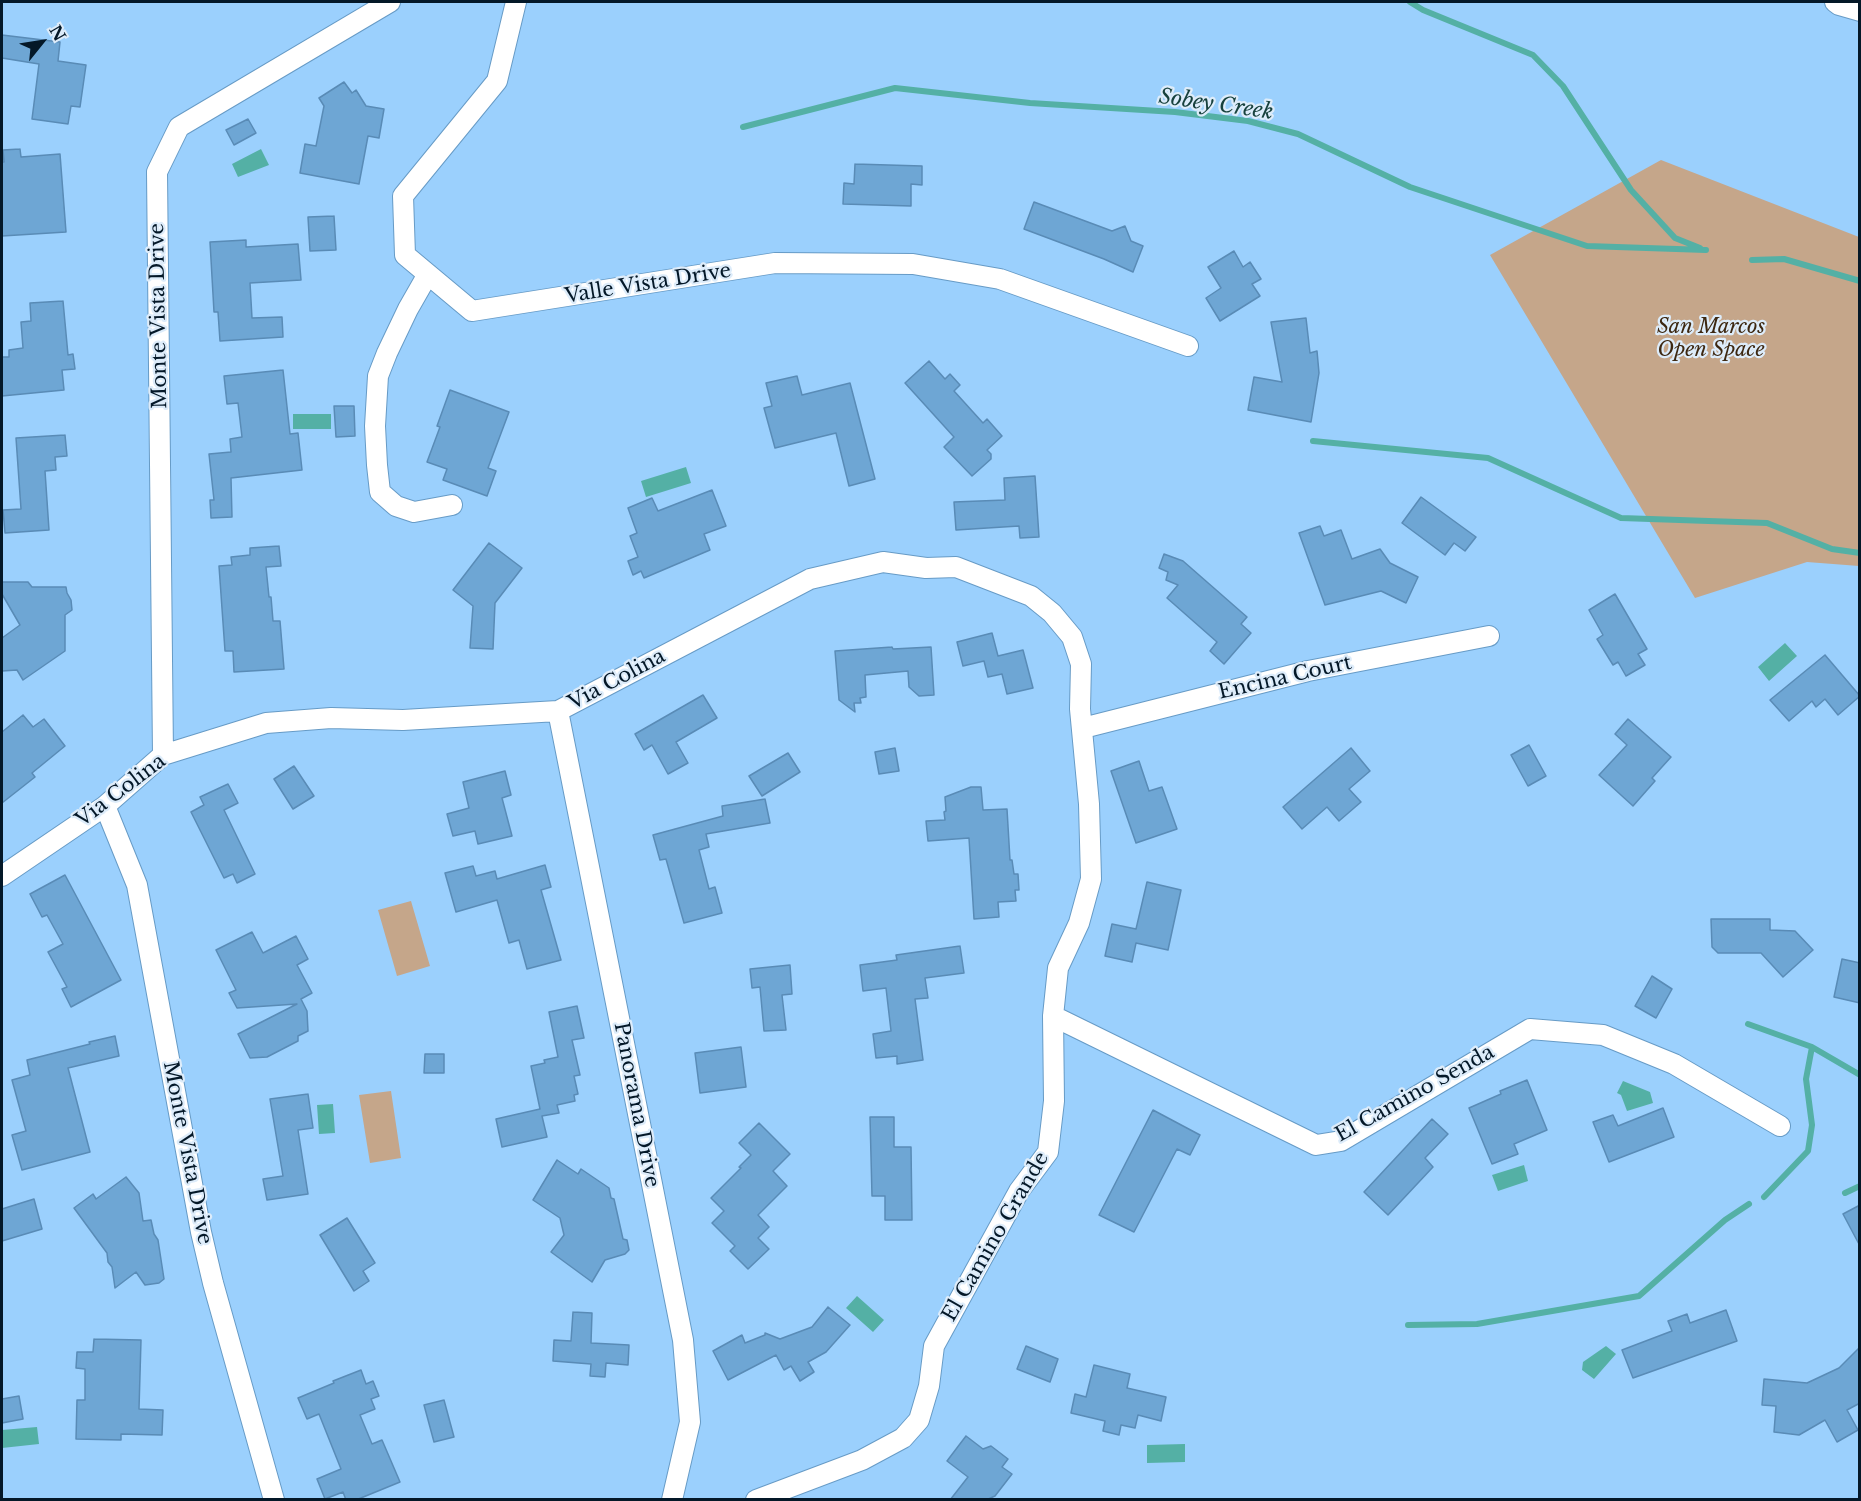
<!DOCTYPE html>
<style>
body{margin:0}
#map{position:relative;width:1861px;height:1501px;overflow:hidden;background:#9bd0fd;font-family:"Libre Baskerville",serif}
canvas{display:block}
.frame{position:absolute;inset:0;border:3px solid #041828;pointer-events:none}
.north{position:absolute;left:12px;top:12px;width:60px;height:60px;-webkit-text-stroke:4px #ddecfa;paint-order:stroke;rotate:60deg;font-size:16px;font-weight:700;line-height:24px;text-align:center;color:#041828}
.north::after{content:'';display:block;margin:auto;width:21px;height:27px;background:#041828;clip-path:polygon(50% 0,100% 100%,50% 72%,0 100%)}
</style>
<div id="map">
<canvas width="1861" height="1501"></canvas>
<div class="frame"></div>
<div class="north">N</div>
</div>
<script>
const c = document.querySelector('canvas').getContext('2d');
c.lineJoin = 'round';
function fillPath(path, color) { c.fillStyle = color; c.fill(path, 'evenodd'); }
const toPath = rows => new Path2D(rows.map(r => 'M' + r).join(''));
function strokePath(path, color, width, dash) { c.strokeStyle = color; c.lineWidth = width; c.lineCap = dash ? 'butt' : 'round'; c.setLineDash(dash || []); c.stroke(path); }
function label(font, color, halo, rows, align = 'center') {
  c.font = font + ' "Libre Baskerville",serif'; c.lineWidth = 4.5; c.setLineDash([]); c.textBaseline = 'middle'; c.strokeStyle = halo; c.fillStyle = color; for (const [text, x, y, turn = 0] of rows) {
    c.save(); c.translate(x, y); c.rotate((+turn || 0) * Math.PI / 180); c.textAlign = isNaN(turn) ? turn : align; if (halo) c.strokeText(text, 0, 0); c.fillText(text, 0, 0); c.restore();
  }
}
fillPath(toPath([
 [1661,160,1859,237,1859,566,1807,562,1695,598,1490,255],
 [411,901,430,966,397,976,378,910],
 [391,1091,401,1158,370,1163,359,1095]
]), '#c5a68a');
fillPath(toPath([
 [261,149,269,165,238,177,232,164],
 [293,414,331,414,331,429,293,429],
 [686,467,691,483,646,497,641,481],
 [1785,643,1797,656,1769,681,1758,667],
 [1623,1081,1650,1092,1653,1103,1627,1111,1621,1095,1617,1093],
 [333,1104,335,1133,319,1134,317,1105],
 [1524,1165,1528,1181,1498,1191,1492,1175],
 [857,1296,884,1320,873,1332,846,1308],
 [1606,1346,1616,1354,1594,1379,1582,1370,1583,1362],
 [37,1427,39,1444,2,1448,2,1430],
 [1185,1444,1185,1462,1147,1463,1147,1445]
]), '#54b0a5');
strokePath(toPath([
 [1410,2,1423,10,1533,55,1563,86,1631,190,1675,238,1700,248],
 [743,127,895,88,1030,103,1175,112,1248,121,1298,134,1410,187,1587,246,1706,250],
 [1752,260,1784,259,1860,281],
 [1313,441,1488,458,1621,518,1767,523,1832,549,1860,553],
 [1748,1024,1812,1047,1860,1075],
 [1845,1193,1860,1186],
 [1764,1197,1808,1151,1812,1125,1806,1079,1812,1047],
 [1408,1325,1477,1324,1639,1296,1725,1220,1749,1204]
]), '#54b0a5', 6);
const building = toPath([
 [2,35,60,42,58,61,86,65,80,107,71,106,68,124,32,119,39,64,2,58,2,35],
 [344,82,352,93,356,90,366,106,384,109,379,138,368,136,359,184,300,173,305,144,316,146,324,106,319,98,344,82],
 [248,119,256,133,234,145,226,130,248,119],
 [20,149,21,157,60,154,66,232,2,236,2,162,4,162,3,150,20,149],
 [855,164,922,166,922,185,911,184,911,206,843,204,844,183,854,184,855,164],
 [1034,202,1112,231,1125,226,1131,241,1143,246,1133,272,1104,259,1024,229,1034,202],
 [334,216,336,250,310,251,308,217,334,216],
 [246,240,246,247,298,244,301,280,250,283,252,318,282,317,283,337,220,341,218,312,214,312,210,242,246,240],
 [1234,251,1243,267,1250,262,1261,279,1252,284,1260,296,1220,321,1206,298,1221,288,1208,267,1234,251],
 [63,301,68,355,73,354,75,369,62,370,64,390,2,396,2,357,9,357,9,350,23,348,21,322,31,321,30,303,63,301],
 [1306,318,1310,353,1317,351,1319,373,1311,422,1248,410,1254,377,1282,382,1271,322,1306,318],
 [929,361,945,379,950,374,960,385,954,391,983,423,987,419,1002,436,987,450,991,454,991,459,972,476,944,447,954,437,905,383,929,361],
 [283,370,290,434,298,433,302,470,231,478,232,517,211,518,210,500,214,500,209,454,231,452,230,439,242,437,238,403,227,404,224,376,283,370],
 [797,376,802,395,850,383,875,479,849,486,836,433,775,448,764,408,772,406,766,383,797,376],
 [450,390,509,412,488,468,496,471,487,496,443,480,447,469,427,462,440,427,437,426,450,390],
 [334,406,354,406,355,436,336,437,334,406],
 [65,435,67,456,55,457,56,470,45,471,49,530,5,533,3,510,21,509,16,438,65,435],
 [1035,476,1039,537,1020,538,1019,526,956,530,954,502,1005,500,1004,478,1035,476],
 [712,490,726,526,704,534,710,550,644,578,641,571,633,575,628,561,638,557,630,536,637,533,628,508,652,498,658,511,712,490],
 [1421,497,1476,537,1465,551,1454,543,1445,555,1402,523,1421,497],
 [1320,526,1324,536,1341,530,1352,559,1380,549,1390,563,1418,577,1406,603,1381,591,1325,605,1299,533,1320,526],
 [489,543,522,568,495,603,493,649,470,648,473,606,453,590,489,543],
 [279,546,281,566,266,567,269,597,271,597,273,621,280,621,284,669,234,672,233,651,225,651,219,566,232,565,231,557,250,555,250,548,279,546],
 [1164,554,1183,561,1247,617,1241,624,1251,633,1224,664,1210,651,1217,642,1167,598,1178,585,1166,580,1168,572,1159,568,1164,554],
 [2,582,28,582,32,587,66,587,67,593,71,600,72,610,65,615,65,651,23,680,17,670,2,671,2,638,20,625,2,594,2,582],
 [1615,594,1647,649,1638,654,1645,665,1626,676,1618,662,1613,665,1597,639,1603,635,1589,610,1615,594],
 [992,633,998,656,1023,650,1033,688,1007,694,1002,674,988,677,984,661,963,666,957,642,992,633],
 [892,647,893,649,931,647,934,695,919,696,909,687,908,671,865,675,866,697,860,698,861,703,854,703,855,712,839,700,835,651,892,647],
 [1825,655,1860,696,1838,715,1825,699,1816,707,1812,701,1789,721,1770,700,1825,655],
 [703,695,717,718,676,742,688,763,668,774,652,745,644,750,635,734,703,695],
 [23,715,33,727,44,719,65,746,32,773,35,777,2,803,2,732,23,715],
 [1628,719,1671,757,1652,778,1655,781,1633,806,1599,775,1627,745,1615,734,1628,719],
 [1529,745,1546,776,1528,786,1511,755,1529,745],
 [895,748,899,771,879,774,875,752,895,748],
 [1351,748,1370,771,1349,789,1361,802,1339,821,1327,807,1302,829,1283,807,1351,748],
 [788,753,800,772,762,796,749,776,788,753],
 [1139,761,1149,791,1162,787,1177,829,1136,843,1111,771,1139,761],
 [294,766,314,796,293,809,274,779,294,766],
 [505,771,511,795,502,798,512,836,478,844,475,831,453,836,447,814,469,808,463,782,505,771],
 [228,784,238,803,224,810,255,874,237,883,233,874,224,878,191,812,204,805,200,797,228,784],
 [971,787,981,787,983,810,1007,809,1010,860,1012,860,1014,874,1018,874,1019,890,1015,890,1016,901,998,902,999,917,974,919,969,838,928,841,926,821,945,820,944,812,946,811,945,797,971,787],
 [765,799,770,823,706,834,709,847,699,850,709,889,715,887,722,913,684,923,666,859,660,860,653,835,723,816,722,806,765,799],
 [545,865,551,887,541,890,561,960,527,969,519,940,509,943,497,900,456,912,445,873,473,866,476,876,495,871,497,879,545,865],
 [65,875,121,980,71,1007,62,989,67,987,48,952,63,944,47,915,42,917,30,894,65,875],
 [1147,882,1181,890,1168,950,1136,943,1132,962,1105,956,1112,924,1136,929,1147,882],
 [1711,919,1770,919,1770,930,1795,931,1813,950,1783,977,1761,953,1718,953,1712,947,1711,919],
 [252,932,263,953,296,936,308,959,297,965,312,993,301,999,307,1011,308,1031,298,1036,298,1041,267,1057,250,1058,238,1034,297,1004,237,1008,229,993,236,990,216,950,252,932],
 [960,946,964,973,925,978,928,998,915,999,923,1060,897,1064,897,1056,876,1058,873,1034,891,1031,886,988,863,991,860,965,897,960,896,955,960,946],
 [1842,959,1860,963,1860,1003,1834,997,1842,959],
 [790,965,792,994,782,995,786,1030,764,1031,760,987,752,988,750,969,790,965],
 [1652,976,1672,989,1656,1018,1635,1006,1652,976],
 [577,1006,584,1038,572,1040,580,1075,574,1076,578,1094,574,1095,575,1101,557,1105,559,1113,542,1116,547,1137,502,1147,496,1119,540,1109,531,1066,545,1063,544,1060,558,1057,549,1012,577,1006],
 [115,1036,119,1056,68,1068,90,1152,22,1170,12,1135,26,1131,12,1080,30,1075,27,1060,90,1044,89,1042,115,1036],
 [741,1047,746,1087,700,1093,695,1053,741,1047],
 [425,1054,444,1054,444,1073,424,1073,425,1054],
 [1527,1080,1547,1130,1514,1144,1518,1154,1492,1164,1469,1108,1501,1094,1500,1091,1527,1080],
 [308,1094,313,1128,298,1130,308,1194,267,1200,263,1179,283,1176,270,1099,308,1094],
 [1663,1108,1674,1137,1609,1162,1593,1122,1613,1115,1618,1126,1663,1108],
 [1153,1110,1200,1135,1190,1155,1177,1149,1134,1232,1099,1215,1153,1110],
 [870,1117,894,1117,894,1147,911,1147,912,1220,885,1220,885,1196,872,1196,870,1117],
 [1432,1119,1448,1134,1425,1158,1433,1167,1388,1215,1364,1192,1432,1119],
 [759,1123,790,1154,773,1171,787,1186,758,1215,769,1227,758,1238,769,1249,748,1269,730,1251,735,1246,712,1223,724,1211,711,1198,741,1168,739,1167,751,1155,739,1143,759,1123],
 [557,1160,578,1174,581,1169,609,1188,611,1198,614,1199,623,1239,627,1240,629,1250,625,1254,605,1260,592,1282,551,1252,564,1235,560,1218,533,1200,557,1160],
 [126,1177,139,1193,143,1221,151,1220,154,1234,158,1240,164,1279,159,1283,145,1285,136,1272,115,1288,112,1267,108,1262,107,1253,74,1208,93,1194,96,1199,126,1177],
 [34,1199,42,1229,2,1241,2,1209,34,1199],
 [1860,1205,1860,1246,1843,1214,1860,1205],
 [347,1218,375,1263,363,1271,369,1281,354,1291,320,1235,347,1218],
 [828,1307,850,1325,826,1352,808,1362,814,1372,800,1381,791,1366,784,1370,776,1355,728,1380,713,1351,742,1335,745,1343,765,1335,765,1333,780,1339,812,1327,828,1307],
 [1726,1310,1737,1341,1633,1378,1622,1350,1672,1331,1668,1321,1687,1314,1690,1323,1726,1310],
 [573,1312,592,1313,591,1343,629,1345,628,1365,606,1363,605,1377,590,1376,591,1364,553,1361,554,1340,571,1341,573,1312],
 [94,1339,141,1340,139,1409,163,1410,162,1435,121,1434,121,1440,76,1439,77,1400,85,1400,85,1369,76,1368,77,1352,93,1352,94,1339],
 [1026,1346,1058,1359,1050,1382,1017,1369,1026,1346],
 [1860,1347,1860,1403,1847,1410,1858,1430,1837,1442,1825,1420,1799,1435,1774,1432,1776,1406,1762,1405,1764,1379,1807,1383,1839,1368,1860,1347],
 [1094,1365,1130,1374,1127,1388,1166,1397,1161,1421,1138,1415,1135,1428,1121,1425,1119,1435,1103,1431,1105,1421,1071,1413,1075,1394,1086,1397,1094,1365],
 [361,1370,366,1384,373,1381,379,1396,371,1399,375,1409,360,1415,372,1444,382,1440,400,1482,356,1500,346,1500,343,1492,325,1499,317,1479,341,1469,319,1414,307,1419,298,1398,334,1383,333,1381,361,1370],
 [19,1396,23,1419,2,1423,2,1399,19,1396],
 [444,1400,454,1437,434,1442,424,1405,444,1400],
 [966,1436,983,1449,991,1446,1008,1459,1002,1467,1012,1474,995,1496,986,1500,950,1500,968,1477,947,1461,966,1436]
]);
fillPath(building, '#6ea6d4');
strokePath(building, '#598bb6', 1.5);
const minor = toPath([
 [516,2,497,81,403,196,405,255,472,311,775,263,913,264,1000,279,1188,346],
 [1835,2,1839,5,1860,11],
 [428,274,408,309,387,353,378,376,375,426,377,465,380,492,396,506,414,512,452,505],
 [558,711,683,1340,690,1422,672,1500],
 [1083,728,1308,671,1489,636],
 [163,755,157,172,179,127,390,2],
 [105,806,137,885,201,1232,213,1283,274,1500],
 [2,876,105,806,163,755,266,723,331,718,403,720,558,711,810,579,883,562,926,568,956,567,1031,596,1052,613,1072,637,1081,664,1080,709,1089,804,1091,879,1079,923,1058,968,1053,1016,1054,1101,1048,1152,1019,1191,934,1346,929,1386,919,1420,903,1438,862,1460,756,1500],
 [1053,1016,1316,1145,1341,1141,1530,1029,1603,1035,1674,1064,1780,1126]
]);
strokePath(minor, '#679bc6', 22);
strokePath(minor, '#fff', 20);
label('20px', '#041828', '#ddecfa', [
 ["Valle Vista Drive",648,284,-9],
 ["Monte Vista Drive",159,316,-91],
 ["Encina Court",1285,678,-13],
 ["Via Colina",617,680,-28],
 ["Via Colina",121,791,-37],
 ["El Camino Senda",1415,1094,-29],
 ["Panorama Drive",636,1105,79],
 ["Monte Vista Drive",187,1153,79],
 ["El Camino Grande",996,1237,-60]
]);
label('italic 20px', '#3d2710', '#ddecfa', [
 ["San Marcos",1711,327],
 ["Open Space",1711,350]
]);
label('italic 21px', '#17413d', '#ddecfa', [
 ["Sobey Creek",1216,105,8]
]);
</script>
